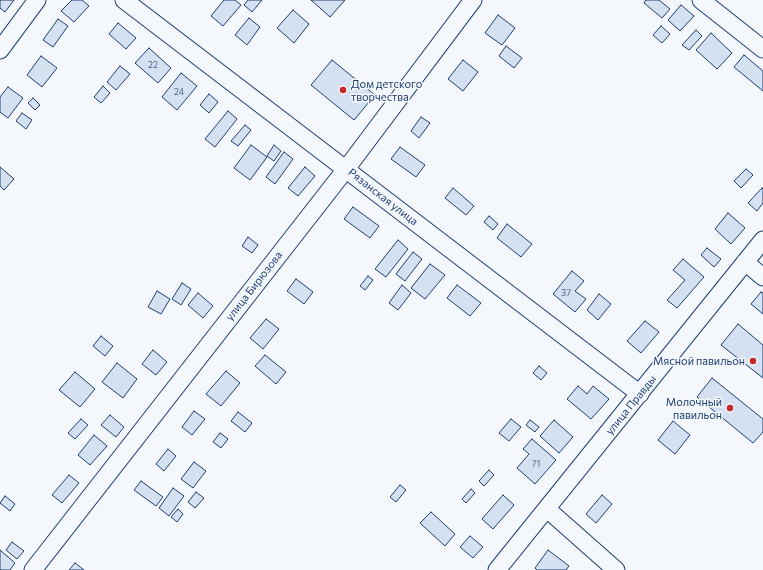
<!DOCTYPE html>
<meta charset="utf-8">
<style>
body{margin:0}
canvas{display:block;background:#f4f7fb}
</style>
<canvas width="763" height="570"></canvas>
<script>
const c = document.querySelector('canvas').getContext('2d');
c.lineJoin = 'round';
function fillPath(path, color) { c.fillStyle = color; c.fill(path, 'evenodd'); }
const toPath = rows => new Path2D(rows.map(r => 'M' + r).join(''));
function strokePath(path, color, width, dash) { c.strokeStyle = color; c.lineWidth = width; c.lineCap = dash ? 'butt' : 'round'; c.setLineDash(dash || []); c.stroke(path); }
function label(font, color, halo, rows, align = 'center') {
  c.font = font + ' Commissioner,sans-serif'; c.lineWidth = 3; c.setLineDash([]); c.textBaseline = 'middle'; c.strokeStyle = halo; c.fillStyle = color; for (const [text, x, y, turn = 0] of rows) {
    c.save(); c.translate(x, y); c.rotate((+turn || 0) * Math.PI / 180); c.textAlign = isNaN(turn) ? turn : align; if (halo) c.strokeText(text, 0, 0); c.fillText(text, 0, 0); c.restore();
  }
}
const building = toPath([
 [0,0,14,0,5,12,0,8,0,0],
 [72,0,82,0,89,6,74,22,61,11,72,0],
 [224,0,235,0,241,5,223,26,211,16,224,0],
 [248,0,262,0,252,12,244,5,248,0],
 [311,0,345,0,330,17,311,0],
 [646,0,659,0,670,9,662,18,644,3,646,0],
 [681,5,694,16,680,31,668,20,681,5],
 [293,10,309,24,294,43,277,28,293,10],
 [498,15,515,28,502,45,485,33,498,15],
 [249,18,260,27,247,45,235,35,249,18],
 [58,19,68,26,53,47,43,40,58,19],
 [118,23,136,38,126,49,109,34,118,23],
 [661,26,670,34,662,43,653,35,661,26],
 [696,30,702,36,689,50,682,45,696,30],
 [711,33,732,53,717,69,696,50,711,33],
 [506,46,522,58,514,68,499,56,506,46],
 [149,48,171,68,158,83,135,63,149,48],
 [744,55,763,71,763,91,734,67,744,55],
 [41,56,57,68,42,87,27,75,41,56],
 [332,60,375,95,354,120,311,85,332,60],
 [463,60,478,72,463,91,448,79,463,60],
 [120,66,130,74,116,90,107,82,120,66],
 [181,73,197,86,177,110,162,97,181,73],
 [103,86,110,93,101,103,94,97,103,86],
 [8,87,23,98,8,118,0,112,0,97,8,87],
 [209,94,218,102,209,113,200,105,209,94],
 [33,98,40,105,35,110,28,103,33,98],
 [228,111,237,119,215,147,205,139,228,111],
 [22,113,32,120,26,129,16,121,22,113],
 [421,117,430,123,419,138,411,131,421,117],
 [245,125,251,130,238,146,231,141,245,125],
 [251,145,267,157,250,180,234,168,251,145],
 [274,145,281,151,274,161,267,156,274,145],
 [400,147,425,165,416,177,391,159,400,147],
 [284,152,293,159,275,184,266,177,284,152],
 [0,167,14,179,4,190,0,186,0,167],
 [305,167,315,176,298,196,288,188,305,167],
 [746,169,753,175,741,188,734,181,746,169],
 [453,188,474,206,466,215,445,198,453,188],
 [762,188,763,189,763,203,757,211,748,203,762,188],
 [353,207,379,226,370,238,344,219,353,207],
 [728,213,745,228,731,244,715,229,728,213],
 [489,216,498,224,493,230,484,222,489,216],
 [507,224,532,244,521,257,497,238,507,224],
 [248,237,258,245,252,253,242,246,248,237],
 [398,240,408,249,386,277,375,269,398,240],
 [707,248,721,259,714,267,701,255,707,248],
 [413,252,422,259,405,281,396,274,413,252],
 [683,259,704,277,677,308,667,300,685,280,673,270,683,259],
 [430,264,445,275,425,299,411,288,430,264],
 [572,271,584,281,575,291,586,299,575,312,553,294,572,271],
 [368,276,373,280,365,290,360,286,368,276],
 [296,279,313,292,304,304,287,291,296,279],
 [182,283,191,289,181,305,172,299,182,283],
 [402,285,411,293,398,310,389,303,402,285],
 [457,285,481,303,470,316,447,298,457,285],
 [157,291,170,299,161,314,148,307,157,291],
 [761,292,763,293,763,314,751,304,761,292],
 [198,293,213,306,203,318,188,305,198,293],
 [599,294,611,304,598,320,587,310,599,294],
 [266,319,279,329,263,349,250,338,266,319],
 [645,321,659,332,641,353,627,341,645,321],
 [738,324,763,345,763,378,721,345,738,324],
 [101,336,113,346,105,356,93,346,101,336],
 [153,350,167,362,156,375,142,364,153,350],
 [265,355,286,372,276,384,255,366,265,355],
 [117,363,137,379,123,398,102,382,117,363],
 [539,366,547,373,541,380,533,373,539,366],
 [226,371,240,383,221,406,206,394,226,371],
 [75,372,95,389,80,407,59,390,75,372],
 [712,378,763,419,763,432,753,443,697,397,712,378],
 [578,386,587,394,593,386,609,399,591,419,567,399,578,386],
 [194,411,205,419,192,435,182,427,194,411],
 [238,412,252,423,245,432,231,421,238,412],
 [110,415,124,427,116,437,101,425,110,415],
 [81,419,88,425,75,439,68,433,81,419],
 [511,419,521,427,509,441,499,433,511,419],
 [530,420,539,427,535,432,526,425,530,420],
 [554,420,573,437,559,453,540,436,554,420],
 [673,421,690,435,675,454,658,440,673,421],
 [220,433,228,439,221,448,213,442,220,433],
 [94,435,107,446,90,465,78,455,94,435],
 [532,439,556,460,535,484,517,468,529,454,523,449,532,439],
 [168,449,176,456,164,471,156,464,168,449],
 [194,462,206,471,193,488,181,479,194,462],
 [489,470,494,475,484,486,479,481,489,470],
 [69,475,79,483,62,503,52,495,69,475],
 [141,481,163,497,156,506,134,490,141,481],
 [400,485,406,490,396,502,390,497,400,485],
 [173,488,184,496,169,516,159,508,173,488],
 [471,489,475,493,466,503,462,499,471,489],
 [196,492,204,498,195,508,188,502,196,492],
 [503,495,514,505,493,529,482,519,503,495],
 [602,495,612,504,596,523,586,514,602,495],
 [5,496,15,504,10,511,0,503,5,496],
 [178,509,183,514,177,522,171,517,178,509],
 [431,512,455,534,445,546,420,523,431,512],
 [470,536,483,547,473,558,460,547,470,536],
 [12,542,24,551,17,559,6,550,12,542],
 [0,550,15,563,10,570,0,570,0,550],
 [548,550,569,566,566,570,537,570,535,568,548,550],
 [75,563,84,570,69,570,75,563]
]);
fillPath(building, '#d5e0f0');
strokePath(building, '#1d3f73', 1);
const minor = toPath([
 [124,0,640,394],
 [701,0,763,49],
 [0,50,37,0],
 [745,262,763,277],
 [547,509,616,570],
 [33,570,346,169,473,0],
 [497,570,763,240]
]);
strokePath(minor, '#1d3f73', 19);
strokePath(minor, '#f4f7fb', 17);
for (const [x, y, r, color] of [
 [343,90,4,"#c62828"],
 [753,361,4,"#c62828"],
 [730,408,4,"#c62828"]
]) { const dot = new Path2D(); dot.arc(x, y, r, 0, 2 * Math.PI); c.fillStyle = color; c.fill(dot); strokePath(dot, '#f4f7fb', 1.5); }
label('9px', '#4b6792', null, [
 ["22",153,65],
 ["24",179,92],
 ["37",566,293],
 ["71",536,464]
]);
label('11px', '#1d3f73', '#f4f7fb', [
 ["Дом детского",351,84,"left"],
 ["творчества",351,97,"left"],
 ["Мясной павильон",745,361],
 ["Молочный",722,402],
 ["павильон",722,415]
], 'right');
label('11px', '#1d3f73', '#f4f7fb', [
 ["Рязанская улица",383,197,38],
 ["улица Бирюзова",254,286,-52],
 ["улица Правды",631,405,-51]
]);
</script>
